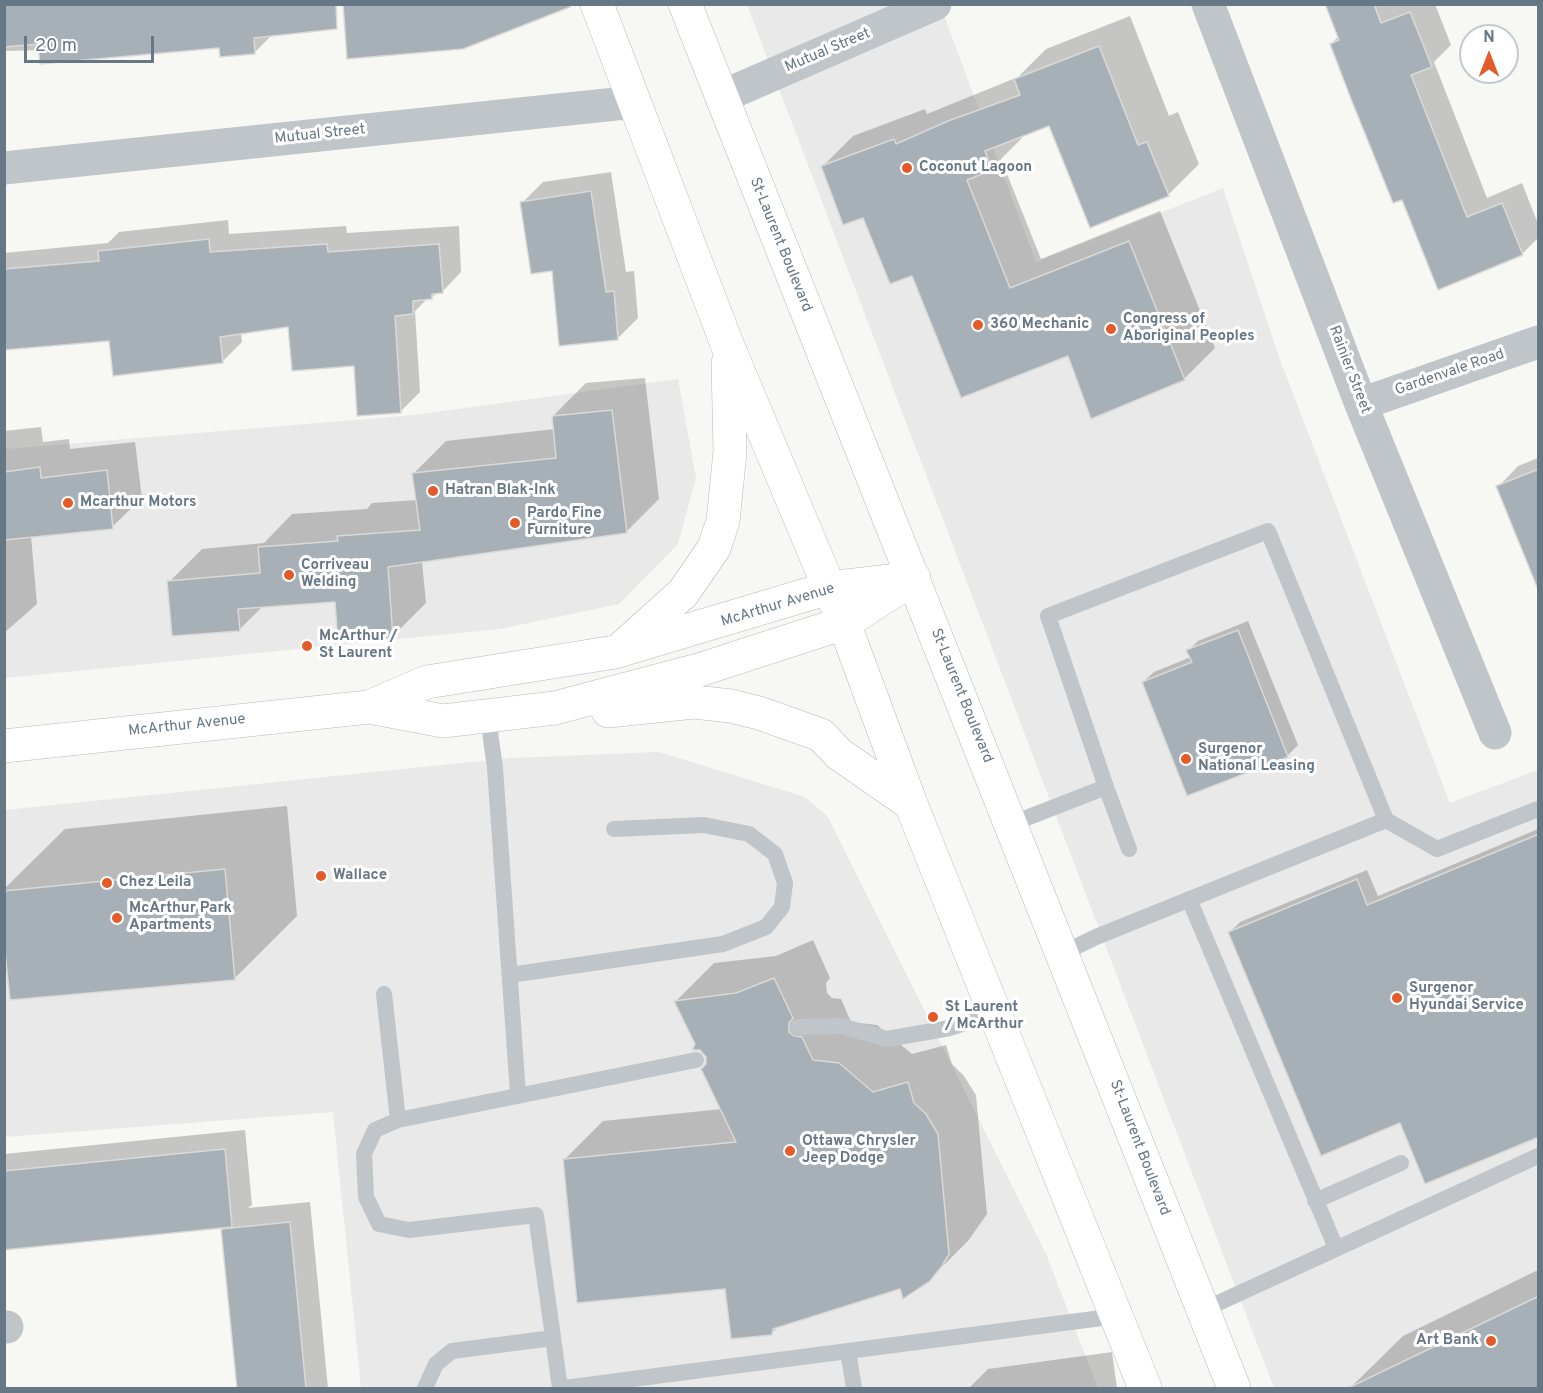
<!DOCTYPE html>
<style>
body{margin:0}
#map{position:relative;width:1543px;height:1393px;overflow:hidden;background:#f7f7f4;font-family:Overpass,sans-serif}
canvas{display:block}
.frame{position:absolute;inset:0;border:6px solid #667786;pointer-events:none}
.north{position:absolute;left:1459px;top:24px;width:60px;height:60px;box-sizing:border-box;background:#fff;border:2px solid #c2c9cf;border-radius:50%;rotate:0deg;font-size:16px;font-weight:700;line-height:24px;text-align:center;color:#667786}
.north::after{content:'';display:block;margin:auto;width:21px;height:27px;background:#e45a28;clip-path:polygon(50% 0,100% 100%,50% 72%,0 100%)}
.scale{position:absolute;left:24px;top:36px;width:130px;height:27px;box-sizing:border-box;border:3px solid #667786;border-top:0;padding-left:8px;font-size:18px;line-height:21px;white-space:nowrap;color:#667786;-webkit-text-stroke:4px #fff;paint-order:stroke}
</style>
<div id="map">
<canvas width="1543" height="1393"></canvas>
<div class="frame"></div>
<div class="north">N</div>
<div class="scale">20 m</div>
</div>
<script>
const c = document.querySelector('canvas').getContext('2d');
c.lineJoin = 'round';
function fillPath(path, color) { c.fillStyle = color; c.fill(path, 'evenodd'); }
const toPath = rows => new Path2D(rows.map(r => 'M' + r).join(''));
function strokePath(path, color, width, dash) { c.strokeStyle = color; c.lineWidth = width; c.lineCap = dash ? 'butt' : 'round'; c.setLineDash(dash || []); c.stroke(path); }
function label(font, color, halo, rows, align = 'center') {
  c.font = font + ' Overpass,sans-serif'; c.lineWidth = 6; c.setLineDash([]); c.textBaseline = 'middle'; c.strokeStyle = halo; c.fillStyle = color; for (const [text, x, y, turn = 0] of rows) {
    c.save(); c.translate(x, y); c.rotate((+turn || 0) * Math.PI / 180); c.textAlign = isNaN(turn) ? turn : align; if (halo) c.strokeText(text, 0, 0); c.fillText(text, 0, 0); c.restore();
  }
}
fillPath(toPath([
 [747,5,940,5,1036,262,1223,188,1279,357,1450,803,1538,770,1538,1388,1274,1388],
 [678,379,696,478,678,544,619,604,500,629,5,678,5,449,414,415],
 [659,752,805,797,828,817,1046,1254,1098,1388,361,1388,333,1112,5,1137,5,810,510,758]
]), '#e8e9e8');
fillPath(toPath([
 [4,4,273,34,255,52,220,46,4,51],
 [1327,4,1435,4,1451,45,1434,62,1487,198,1522,183,1538,224,1538,238,1522,254,1403,198,1331,44,1339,36],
 [1130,16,1169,116,1178,112,1199,164,1168,195,1050,124,1021,135,1022,138,1001,159,1041,259,1160,211,1215,348,1184,379,1068,354,913,274,822,167,853,136,925,109,927,114,1018,77,1046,49],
 [611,172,626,272,634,271,638,318,618,338,553,270,522,203,543,182],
 [228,220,229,234,346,226,347,233,459,226,461,272,442,292,428,298,415,311,420,392,400,412,355,364,289,326,241,333,242,342,222,362,110,340,4,332,4,253,108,243,119,232],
 [645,378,659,499,626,532,422,561,426,603,393,636,337,600,263,606,239,630,169,582,202,549,264,543,292,514,367,509,372,503,417,500,413,474,446,441,555,429,553,416,586,383],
 [41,427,43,442,69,439,70,449,135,442,142,498,112,527,31,536,37,604,4,633,4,431],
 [1538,458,1538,565,1498,487,1518,466],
 [1248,621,1298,745,1288,755,1188,794,1143,682,1154,672,1191,657,1188,651,1198,641],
 [287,806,297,916,234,979,4,925,4,889,65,829],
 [1538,829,1538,1136,1401,1121,1230,932,1240,922,1367,870,1378,896],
 [813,940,830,978,826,983,827,993,832,998,841,999,851,1022,877,1025,912,1054,946,1045,952,1064,964,1076,976,1095,987,1214,968,1241,929,1280,779,1326,771,1334,726,1287,565,1159,603,1121,722,1109,707,1065,708,1057,697,1045,676,1001,714,963,776,956],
 [245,1130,252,1205,248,1208,310,1202,328,1388,238,1388,222,1229,226,1226,4,1248,4,1154],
 [1538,1270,1538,1388,1351,1387,1403,1336],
 [1112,1352,1117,1388,969,1388,988,1369]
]), '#0003');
const building = toPath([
 [4,4,336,4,337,29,254,38,255,54,220,57,219,48,40,64,38,44,4,47,4,4],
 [343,4,570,4,570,7,463,49,347,59,343,4],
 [1325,4,1374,4,1381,23,1410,12,1432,67,1411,75,1467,217,1502,203,1523,255,1438,290,1402,200,1393,203,1351,99,1330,44,1339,40,1325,4],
 [1099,46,1138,145,1147,142,1169,196,1090,228,1049,126,985,151,992,170,967,180,1010,288,1129,241,1185,380,1091,419,1068,356,961,398,912,276,890,284,863,218,843,225,821,166,894,139,896,144,948,121,1020,95,1014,79,1099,46],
 [591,191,606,292,614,291,618,340,559,346,552,271,531,274,520,202,591,191],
 [209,239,210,252,327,244,328,252,439,244,443,293,432,294,432,299,413,301,413,314,395,316,401,413,357,416,354,366,292,371,288,327,220,337,223,363,113,376,109,341,4,350,4,269,99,261,98,251,209,239],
 [612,410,627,533,388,567,393,638,338,642,335,602,238,609,240,631,172,636,167,581,260,573,258,547,338,541,337,536,420,530,412,473,556,458,552,416,612,410],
 [40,467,41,478,107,470,113,529,4,540,4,472,40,467],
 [1539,469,1539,587,1537,587,1496,486,1539,469],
 [1238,630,1288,757,1187,796,1142,682,1192,662,1186,650,1238,630],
 [1539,834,1539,1137,1425,1184,1400,1123,1321,1156,1228,932,1357,879,1367,905,1539,834],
 [225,869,235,980,10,1000,4,942,4,891,225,869],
 [774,978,793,1018,789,1023,789,1032,794,1036,802,1037,813,1060,839,1063,873,1092,908,1082,914,1103,926,1114,938,1134,949,1254,942,1266,930,1281,903,1299,900,1289,773,1329,772,1335,731,1339,725,1289,577,1303,563,1159,736,1142,701,1069,706,1064,706,1057,700,1050,692,1050,695,1044,674,1001,736,993,774,978],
 [225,1149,232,1227,4,1250,4,1171,225,1149],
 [290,1222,306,1389,237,1389,221,1229,290,1222],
 [1539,1296,1539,1389,1346,1389,1539,1296]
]);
fillPath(building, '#a7b0b6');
strokePath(building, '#d9d9d7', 1.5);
const secondary = toPath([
 [597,4,727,344,844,623,911,804,1145,1388],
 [685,4,1234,1388],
 [624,646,683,593,714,548,723,521,730,452,728,363],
 [369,707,427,682,615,652,829,588,907,579],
 [608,711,694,702,731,706,759,713,821,735,839,754,911,804],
 [4,746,369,707,443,721,555,708,702,669,844,623,914,578]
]);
strokePath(secondary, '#b5babf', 34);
strokePath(toPath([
 [488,717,495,768,518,1094],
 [1106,787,1129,849],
 [1011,824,1106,787,1048,616,1268,531,1386,820],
 [1189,899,1336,1248],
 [1063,953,1096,937,1386,820,1437,849,1538,809],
 [510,975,723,944,766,927,782,907,785,883,775,854,749,834,704,825,614,829],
 [384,994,398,1120],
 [798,1027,841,1026,887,1039,950,1028,996,1013],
 [1315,1201,1401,1163],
 [1203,1310,1538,1156],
 [848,1351,854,1388],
 [425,1388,436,1364,452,1351,553,1338],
 [560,1388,536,1215,409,1230,379,1224,366,1197,364,1154,375,1130,398,1120,696,1060],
 [564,1388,1117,1316]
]), '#c0c5c9', 16);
strokePath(toPath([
 [1208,4,1361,404,1495,733],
 [721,97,935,4],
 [4,168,635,102],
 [1361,404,1538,342],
 [4,1327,7,1327]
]), '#c0c5c9', 33);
strokePath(secondary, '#fff', 33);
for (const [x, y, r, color] of [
 [907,168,6,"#e45a28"],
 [978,325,6,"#e45a28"],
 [1111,329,6,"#e45a28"],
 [433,491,6,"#e45a28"],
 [68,503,6,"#e45a28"],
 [515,523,6,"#e45a28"],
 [289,575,6,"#e45a28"],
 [307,646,6,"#e45a28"],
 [1186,759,6,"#e45a28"],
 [321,876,6,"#e45a28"],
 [107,883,6,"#e45a28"],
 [117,918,6,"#e45a28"],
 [1397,998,6,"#e45a28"],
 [933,1017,6,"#e45a28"],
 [790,1151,6,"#e45a28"],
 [1491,1341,6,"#e45a28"]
]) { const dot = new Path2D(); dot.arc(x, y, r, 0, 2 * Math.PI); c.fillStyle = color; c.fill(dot); strokePath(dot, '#fff', 2); }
label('15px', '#667786', '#fff', [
 ["Mutual Street",828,51,-23],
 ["Mutual Street",320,135,-6],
 ["St-Laurent Boulevard",780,245,68],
 ["Rainier Street",1349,370,69],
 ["Gardenvale Road",1450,373,-19],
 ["McArthur Avenue",778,606,-17],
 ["St-Laurent Boulevard",961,696,68],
 ["McArthur Avenue",187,726,-6],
 ["St-Laurent Boulevard",1139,1148,69]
]);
label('bold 15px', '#667786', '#fff', [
 ["Coconut Lagoon",919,168],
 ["Congress of",1123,320],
 ["Aboriginal Peoples",1123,337],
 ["360 Mechanic",990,325],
 ["Hatran Blak-Ink",445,491],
 ["Mcarthur Motors",80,503],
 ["Pardo Fine",527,514],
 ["Furniture",527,531],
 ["Corriveau",301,566],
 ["Welding",301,583],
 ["McArthur /",319,637],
 ["St Laurent",319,654],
 ["Surgenor",1198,750],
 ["National Leasing",1198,767],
 ["Wallace",333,876],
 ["Chez Leila",119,883],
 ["McArthur Park",129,909],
 ["Apartments",129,926],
 ["Surgenor",1409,989],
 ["Hyundai Service",1409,1006],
 ["St Laurent",945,1008],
 ["/ McArthur",945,1025],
 ["Ottawa Chrysler",802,1142],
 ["Jeep Dodge",802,1159],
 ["Art Bank",1479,1341,"right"]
], 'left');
</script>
